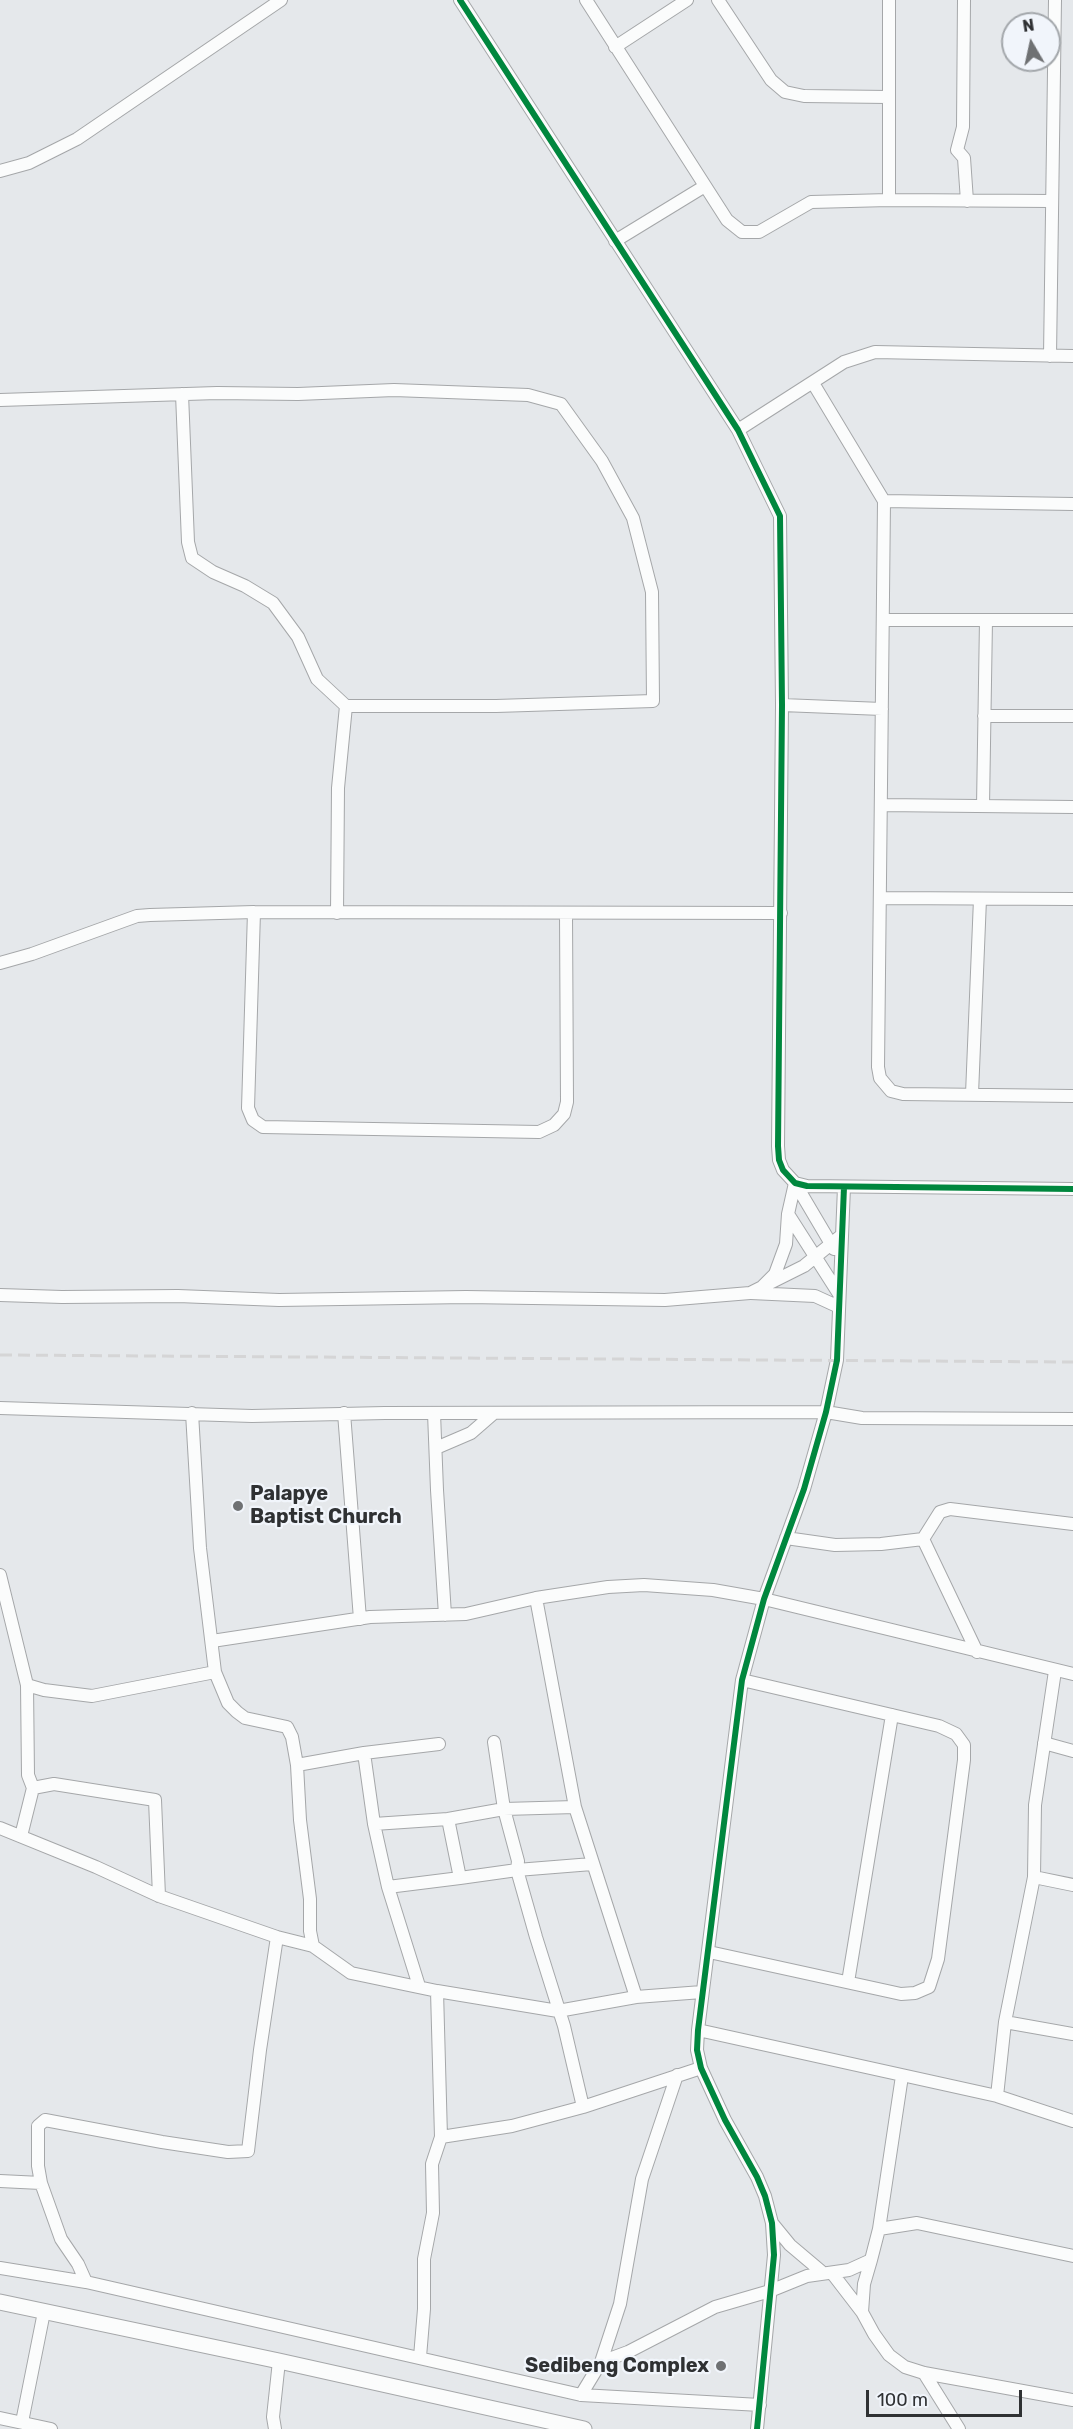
<!DOCTYPE html>
<style>
body{margin:0}
#map{position:relative;width:1073px;height:2429px;overflow:hidden;background:#e5e8eb;font-family:Rubik,sans-serif}
canvas{display:block}
.north{position:absolute;left:1001px;top:12px;width:60px;height:60px;box-sizing:border-box;background:#f1f5fb;border:2px solid #a3a7ab;border-radius:50%;rotate:351deg;font-size:16px;font-weight:700;line-height:24px;text-align:center;color:#2f3133}
.north::after{content:'';display:block;margin:auto;width:21px;height:27px;background:#6f7173;clip-path:polygon(50% 0,100% 100%,50% 72%,0 100%)}
.scale{position:absolute;left:866px;top:2390px;width:156px;height:27px;box-sizing:border-box;border:3px solid #2f3133;border-top:0;padding-left:8px;font-size:18px;line-height:21px;white-space:nowrap;color:#2f3133;-webkit-text-stroke:4px #f1f5fb;paint-order:stroke}
</style>
<div id="map">
<canvas width="1073" height="2429"></canvas>
<div class="north">N</div>
<div class="scale">100 m</div>
</div>
<script>
const c = document.querySelector('canvas').getContext('2d');
c.lineJoin = 'round';
const toPath = rows => new Path2D(rows.map(r => 'M' + r).join(''));
function strokePath(path, color, width, dash) { c.strokeStyle = color; c.lineWidth = width; c.lineCap = dash ? 'butt' : 'round'; c.setLineDash(dash || []); c.stroke(path); }
function label(font, color, halo, rows, align = 'center') {
  c.font = font + ' Rubik,sans-serif'; c.lineWidth = 4.5; c.setLineDash([]); c.textBaseline = 'middle'; c.strokeStyle = halo; c.fillStyle = color; for (const [text, x, y, turn = 0] of rows) {
    c.save(); c.translate(x, y); c.rotate((+turn || 0) * Math.PI / 180); c.textAlign = isNaN(turn) ? turn : align; if (halo) c.strokeText(text, 0, 0); c.fillText(text, 0, 0); c.restore();
  }
}
const minor = toPath([
 [460,0,738,430,780,516,782,705,778,1146,779,1160,783,1170,795,1183,807,1186,1073,1189],
 [586,0,727,220,742,232,759,232,811,202,889,200,1052,201],
 [718,0,771,80,785,92,804,96,888,97],
 [964,0,963,127,957,150,964,158,967,201],
 [615,47,687,0],
 [0,171,29,163,77,139,281,0],
 [889,200,889,0],
 [615,241,705,186],
 [1050,356,1055,0],
 [813,383,884,501,1073,504],
 [182,394,188,542,192,558,213,572,245,586,273,603,298,637,317,679,346,706,338,788,337,913],
 [0,400,217,393,298,394,394,390,528,395,561,404,602,461,633,518,652,592,653,701,496,706,346,706],
 [738,430,844,362,875,352,1073,356],
 [884,501,878,1067,880,1078,891,1091,903,1094,1073,1096],
 [883,620,1073,620],
 [782,705,882,709],
 [984,716,1073,716],
 [881,805,1073,807],
 [983,806,986,620],
 [880,898,1073,899],
 [254,912,248,1108,253,1120,263,1127,539,1132,554,1125,564,1114,567,1102,566,914],
 [0,963,32,954,137,916,150,915,254,912,781,913],
 [972,1094,980,899],
 [795,1183,834,1249],
 [788,1214,839,1294],
 [768,1284,804,1266,842,1235],
 [751,1293,815,1296,839,1307],
 [0,1295,62,1297,178,1296,279,1300,466,1297,665,1300,750,1293,762,1287,775,1274,786,1244,788,1214,795,1183],
 [0,1408,252,1416,385,1413,826,1412,862,1418,1073,1419],
 [192,1413,200,1548,215,1672,228,1703,237,1712,245,1718,287,1727,292,1737,297,1765,300,1820,310,1899,310,1931,313,1946],
 [344,1413,360,1619],
 [434,1413,437,1490,445,1615],
 [436,1448,471,1433,494,1413],
 [786,1538,835,1545,881,1544,923,1539,940,1512,950,1509,1073,1524],
 [923,1539,977,1652],
 [0,1575,27,1685,28,1775,33,1788,21,1836],
 [536,1598,575,1807,636,1997],
 [212,1641,370,1617,466,1614,536,1598,608,1587,644,1585,713,1590,764,1599,1073,1674],
 [27,1685,44,1690,92,1696,215,1672],
 [494,1742,504,1809,518,1861,517,1870,536,1937,564,2026,583,2107],
 [1044,1743,1073,1751],
 [364,1753,439,1744],
 [297,1765,364,1753,374,1824,448,1819,504,1809,575,1807],
 [33,1788,54,1784,155,1800,159,1896],
 [448,1819,460,1878,517,1870,592,1864],
 [374,1824,388,1887,419,1986],
 [0,1828,96,1867,159,1896,277,1937,313,1946,351,1973,437,1991,558,2011,636,1997,702,1992],
 [1034,1877,1073,1885],
 [388,1887,460,1878],
 [709,1952,901,1994,915,1993,929,1987,938,1959,964,1760,964,1745,956,1734,939,1726,742,1680],
 [848,1982,892,1715],
 [1005,2022,1073,2034],
 [698,2030,997,2096,1073,2121],
 [997,2096,1005,2022,1034,1877,1035,1805,1055,1671],
 [441,2137,512,2126,583,2107,701,2068],
 [0,2181,41,2183,38,2166,38,2126,45,2120,162,2142,228,2152,248,2151,260,2050,277,1937],
 [41,2183,61,2239,78,2264,86,2282],
 [772,2223,790,2245,822,2272],
 [879,2229,917,2223,1073,2256],
 [0,2268,86,2282,581,2395,760,2405],
 [832,2273,862,2312,874,2334,889,2355,905,2367,924,2373,1073,2400],
 [862,2312,864,2284,871,2260],
 [420,2357,424,2309,424,2259,433,2213,432,2164,441,2137,437,1991],
 [601,2362,628,2352,715,2307,770,2291,807,2276,849,2270,871,2260,879,2229,902,2076],
 [924,2373,959,2429],
 [581,2395,601,2362,620,2304,642,2179,677,2075],
 [0,2418,51,2429],
 [22,2422,44,2312],
 [275,2429,273,2417,279,2361],
 [757,2429,774,2255,772,2223,765,2196,757,2177,725,2120,701,2068,697,2050,698,2030,742,1680,764,1599,804,1489,826,1412,837,1360,844,1187]
]);
const tertiary = toPath([
 [0,2302,279,2361,584,2429]
]);
strokePath(minor, '#a5a7a9', 14);
strokePath(tertiary, '#a5a7a9', 17);
strokePath(minor, '#fbfcfc', 12);
strokePath(tertiary, '#fbfcfc', 15);
strokePath(toPath([
 [0,1355,1073,1362]
]), '#d5d5d6', 3, [12, 6]);
strokePath(toPath([
 [460,0,738,430,780,516,782,705,778,1146,779,1160,783,1170,795,1183,807,1186,1073,1189],
 [757,2429,774,2255,772,2223,765,2196,757,2177,725,2120,701,2068,697,2050,698,2030,742,1680,764,1599,804,1489,826,1412,837,1360,844,1187]
]), '#00873e', 6);
for (const [x, y, r, color] of [
 [238,1506,6,"#6f7173"],
 [721,2366,6,"#6f7173"]
]) { const dot = new Path2D(); dot.arc(x, y, r, 0, 2 * Math.PI); c.fillStyle = color; c.fill(dot); strokePath(dot, '#f1f5fb', 2); }
label('bold 20px', '#2f3133', '#f1f5fb', [
 ["Palapye",250,1494],
 ["Baptist Church",250,1517],
 ["Sedibeng Complex",709,2366,"right"]
], 'left');
</script>
